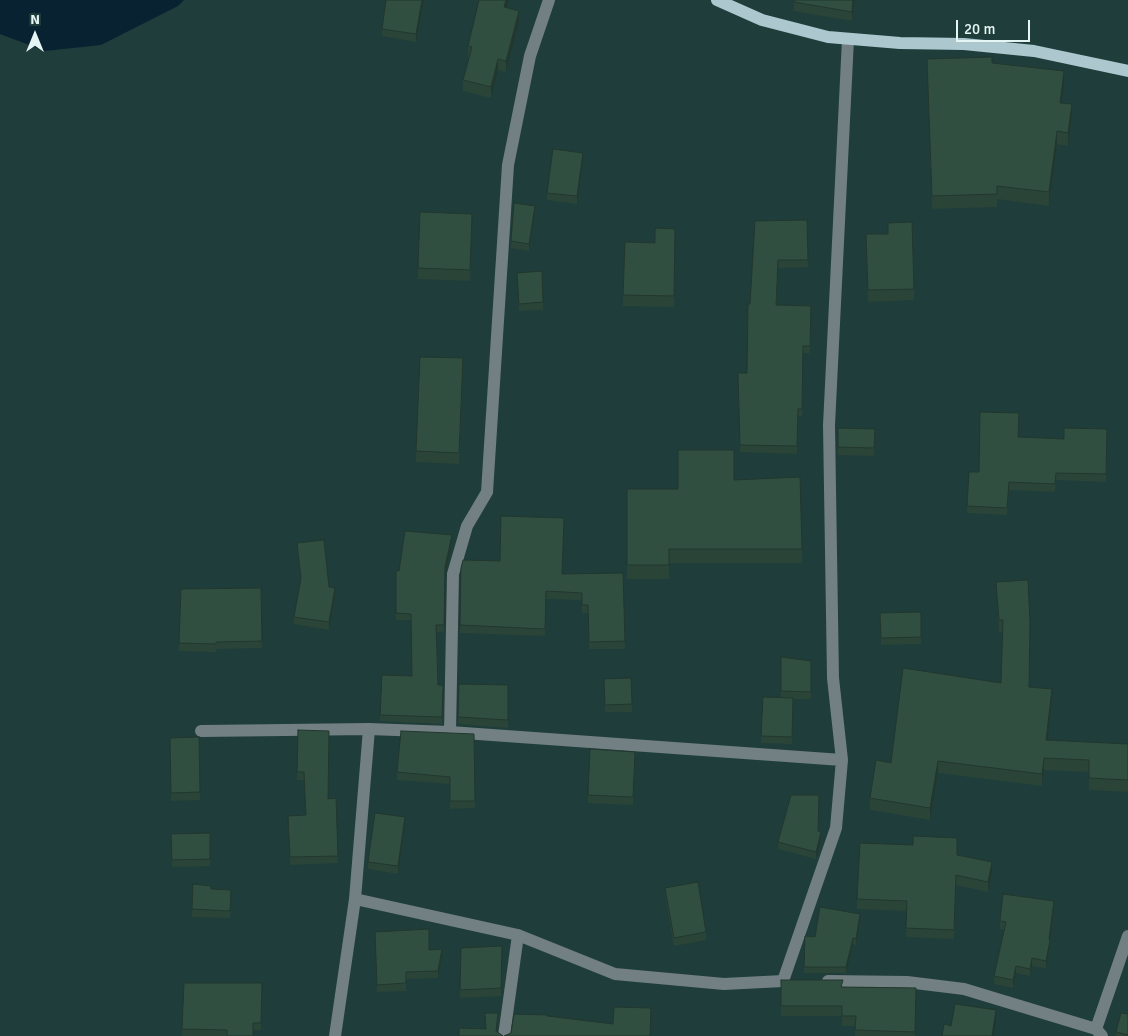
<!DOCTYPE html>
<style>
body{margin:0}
#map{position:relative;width:1128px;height:1036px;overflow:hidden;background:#1f3d3b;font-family:Signika,sans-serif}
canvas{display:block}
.north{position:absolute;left:10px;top:10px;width:50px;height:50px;-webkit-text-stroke:4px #1f3d3b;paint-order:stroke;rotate:0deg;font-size:14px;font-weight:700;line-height:20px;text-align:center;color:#e4f5f3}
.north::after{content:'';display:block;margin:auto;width:18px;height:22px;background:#e4f5f3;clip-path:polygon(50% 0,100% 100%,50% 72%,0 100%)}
.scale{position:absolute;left:956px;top:20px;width:74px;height:22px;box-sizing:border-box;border:2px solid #e4f5f3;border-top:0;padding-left:6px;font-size:15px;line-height:18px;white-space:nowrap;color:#e4f5f3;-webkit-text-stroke:4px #1f3d3b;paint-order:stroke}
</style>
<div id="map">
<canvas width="1128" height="1036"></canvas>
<div class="north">N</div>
<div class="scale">20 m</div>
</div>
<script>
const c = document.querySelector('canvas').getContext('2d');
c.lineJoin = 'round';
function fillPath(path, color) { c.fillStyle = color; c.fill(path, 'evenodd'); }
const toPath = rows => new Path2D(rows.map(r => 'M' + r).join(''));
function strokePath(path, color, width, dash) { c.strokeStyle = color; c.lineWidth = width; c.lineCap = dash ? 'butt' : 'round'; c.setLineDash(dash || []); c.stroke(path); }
fillPath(toPath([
 [0,0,184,0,178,6,101,45,45,51,0,34]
]), '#092232');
strokePath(toPath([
 [201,731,369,729],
 [450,732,842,760],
 [355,899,518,935],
 [828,981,907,982,964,989,1096,1029,1102,1036],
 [1096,1029,1128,936],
 [335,1036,355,899,369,729,450,732,453,574,467,526,487,492,508,165,530,56,549,0],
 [504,1036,518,935,615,974,724,984,783,981,836,828,842,760,833,678,829,425,848,39]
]), '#727f83', 12);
strokePath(toPath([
 [717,0,762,20,828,37,900,43,964,44,1034,51,1128,71]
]), '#acc7ce', 12);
fillPath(toPath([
 [386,0,424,0,416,42,382,36,382,29],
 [794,0,855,0,852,21,794,11],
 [507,8,519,22,506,72,498,70,491,98,463,91,463,80,469,58,468,57,468,46],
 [927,59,992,63,1064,85,1062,103,1072,117,1068,146,1057,144,1049,206,997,199,997,207,932,209],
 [583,160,577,204,547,200,547,193],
 [535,213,529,251,511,248,511,241],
 [807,220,808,267,778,268,777,305,811,306,810,353,803,353,802,416,798,416,797,454,740,452,738,373,747,373,755,221],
 [888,223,914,289,914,300,868,302,866,245,888,234],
 [472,225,470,281,418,279,418,268],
 [675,229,674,307,623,306,623,295,655,243],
 [517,273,543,302,543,310,519,311],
 [463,369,459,464,416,462,416,451],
 [838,428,875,429,874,456,838,455],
 [1107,429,1106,482,1056,480,1055,492,1009,490,1007,515,967,513,967,506,979,472,1019,437,1064,439],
 [734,480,802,549,802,563,669,563,669,579,627,579,627,489,678,489],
 [452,542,445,574,444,632,437,632,438,685,443,685,442,724,380,721,380,715,412,676,411,620,396,620,396,571,399,571],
 [297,543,335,595,329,630,294,624,294,617,301,581,297,551],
 [461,568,563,574,623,573,625,649,589,649,588,613,582,613,582,600,546,599,545,636,460,633],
 [996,582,1029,687,1052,701,1047,740,1128,744,1128,792,1089,790,1089,772,1044,770,1042,786,938,773,930,820,870,810,870,798,891,763,1001,683,1002,632,999,632],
 [261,588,262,648,216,649,216,652,179,651,181,589],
 [921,612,921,644,881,645,880,613],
 [781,657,811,661,811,699,793,699,792,744,761,743,761,736,781,697],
 [631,678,632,712,605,712,604,679],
 [459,684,508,685,508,728,458,724],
 [298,730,328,799,336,798,338,863,290,865,288,824,306,815,304,780,297,780],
 [474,734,475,808,450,809,450,784,397,780,397,772],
 [199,737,200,800,171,801,170,738],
 [635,759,633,805,588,803,588,795],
 [405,825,398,874,368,869,368,862],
 [210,833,210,866,172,867,171,834],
 [821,839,816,859,778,849,778,842],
 [957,855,992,872,988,892,956,885,954,939,906,937,907,911,857,909,857,899],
 [193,884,211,889,231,890,230,918,192,917],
 [665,888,706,932,706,940,674,946,665,895],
 [1054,909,1050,940,1050,947,1046,968,1032,966,1030,976,1016,973,1013,988,994,984,994,976,1005,930,1000,929,1000,921],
 [860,920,856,945,853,944,846,973,804,973,805,936,815,937],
 [375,939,429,950,442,957,438,978,406,979,406,991,377,992],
 [502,946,501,996,460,998,461,948],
 [781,980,843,987,916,988,915,1036,855,1036,855,1026,842,1026,842,1016,781,1016],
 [184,983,262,983,261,1030,253,1030,253,1036,182,1036],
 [1128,1014,1128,1036,1116,1036,1116,1032]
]), '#2a4438');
fillPath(toPath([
 [422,0,424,0,416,42,416,34],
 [506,0,509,0,504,19,504,7],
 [853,0,855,0,852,21,852,12],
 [519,11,519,22,506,72,506,61],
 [498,59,498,70,491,98,491,87],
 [1064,71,1064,85,1060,116,1060,103],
 [1072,104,1072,117,1068,146,1068,133],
 [1057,131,1057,144,1049,206,1049,192],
 [583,153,583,160,577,204,577,196],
 [535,206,535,213,529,251,529,244],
 [452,535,452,542,445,574,444,632,445,567],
 [335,588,335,595,329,630,329,622],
 [1052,689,1052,701,1046,752,1046,740],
 [1044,758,1044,770,1042,786,1042,774],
 [938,761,938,773,930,820,930,808],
 [405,817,405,825,398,874,398,866],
 [821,832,821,839,816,859,816,852],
 [992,862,992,872,988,892,988,882],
 [1054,901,1054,909,1049,947,1049,939],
 [860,914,860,920,856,945,856,939],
 [853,938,853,944,846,973,846,967],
 [1050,940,1050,947,1046,968,1046,961],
 [442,949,442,957,438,978,438,971],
 [1032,958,1032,966,1030,976,1030,969],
 [1016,966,1016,973,1013,988,1013,980],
 [996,1010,996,1021,994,1036,992,1036]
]), '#22372e');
const building = toPath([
 [386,0,422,0,416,34,382,29,386,0],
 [479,0,506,0,504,7,519,11,506,61,498,59,491,87,463,80,472,47,468,46,479,0],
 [794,0,853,0,852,12,794,2,794,0],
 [992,57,992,63,1064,71,1060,103,1072,104,1068,133,1057,131,1049,192,997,186,997,194,932,196,927,59,992,57],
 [553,149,583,153,577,196,547,193,553,149],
 [514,203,535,206,529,244,511,241,514,203],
 [420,212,472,214,470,270,418,268,420,212],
 [807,220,808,260,778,260,776,305,811,306,810,346,803,346,802,409,798,409,797,446,740,445,738,373,747,373,748,304,750,304,755,221,807,220],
 [912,222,914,289,868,290,866,234,888,234,888,223,912,222],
 [655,228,675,229,674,296,623,295,625,242,655,243,655,228],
 [542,271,543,302,519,304,517,273,542,271],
 [420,357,463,358,459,453,416,451,420,357],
 [980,412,1019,413,1018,437,1064,439,1064,428,1107,429,1106,474,1056,473,1055,484,1009,482,1007,508,967,506,969,472,979,472,980,412],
 [838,428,875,429,874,448,838,447,838,428],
 [678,450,734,450,734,480,800,477,802,549,669,549,669,565,627,565,627,489,678,489,678,450],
 [501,516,564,518,562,574,623,573,625,641,589,642,588,605,582,605,582,593,546,591,545,629,460,625,461,568,463,560,500,561,501,516],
 [405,531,452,535,445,567,444,625,436,625,438,685,443,685,442,717,380,715,382,675,412,676,411,614,396,613,396,571,399,571,405,531],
 [324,540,329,587,335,588,329,622,294,617,301,578,297,543,324,540],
 [1028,580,1030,622,1029,687,1052,689,1046,740,1128,744,1128,780,1089,778,1089,760,1044,758,1042,774,938,761,930,808,870,798,876,760,891,763,903,668,1001,683,1003,620,999,620,996,582,1028,580],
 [261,588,262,641,216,642,216,644,179,643,181,589,261,588],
 [921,612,921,637,881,638,880,613,921,612],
 [781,657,811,661,811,692,781,691,781,657],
 [631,678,632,704,605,705,604,679,631,678],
 [459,684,508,685,508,720,458,717,459,684],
 [763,697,793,698,792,737,761,736,763,697],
 [298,730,329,731,328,799,336,798,338,856,290,857,288,816,306,815,304,772,297,772,298,730],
 [401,731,474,734,475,801,450,801,450,777,397,772,401,731],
 [199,737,200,792,171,793,170,738,199,737],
 [590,749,635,752,633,797,588,795,590,749],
 [791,795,819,795,818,831,821,832,816,852,778,842,791,795],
 [375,813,405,817,398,866,368,862,375,813],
 [210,833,210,859,172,860,171,834,210,833],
 [913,836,957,838,957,855,992,862,988,882,956,875,954,930,906,928,907,901,857,899,860,843,913,845,913,836],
 [698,882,706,932,674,938,665,888,698,882],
 [193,884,211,886,211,889,231,890,230,911,192,909,193,884],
 [1003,894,1054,901,1049,939,1050,940,1046,961,1032,958,1030,969,1016,966,1013,980,994,976,1006,922,1000,921,1003,894],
 [820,907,860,914,856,939,853,938,846,967,804,967,805,936,815,937,820,907],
 [429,929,429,950,442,949,438,971,406,972,406,983,377,985,375,932,429,929],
 [502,946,501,988,460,990,461,948,502,946],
 [781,980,843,980,841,987,916,988,915,1032,855,1030,856,1016,842,1016,842,1006,781,1006,781,980],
 [184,983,262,983,261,1023,253,1023,253,1036,227,1036,227,1030,182,1029,184,983],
 [955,1004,996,1010,992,1036,942,1036,944,1024,951,1026,955,1004],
 [614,1007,651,1008,650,1036,504,1036,511,1033,514,1014,547,1015,547,1016,613,1024,614,1007],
 [485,1013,498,1013,496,1031,503,1036,459,1036,459,1028,486,1029,485,1013],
 [1121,1013,1128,1014,1128,1035,1116,1032,1121,1013]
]);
fillPath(building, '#314f41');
strokePath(building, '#22372e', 1);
</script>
